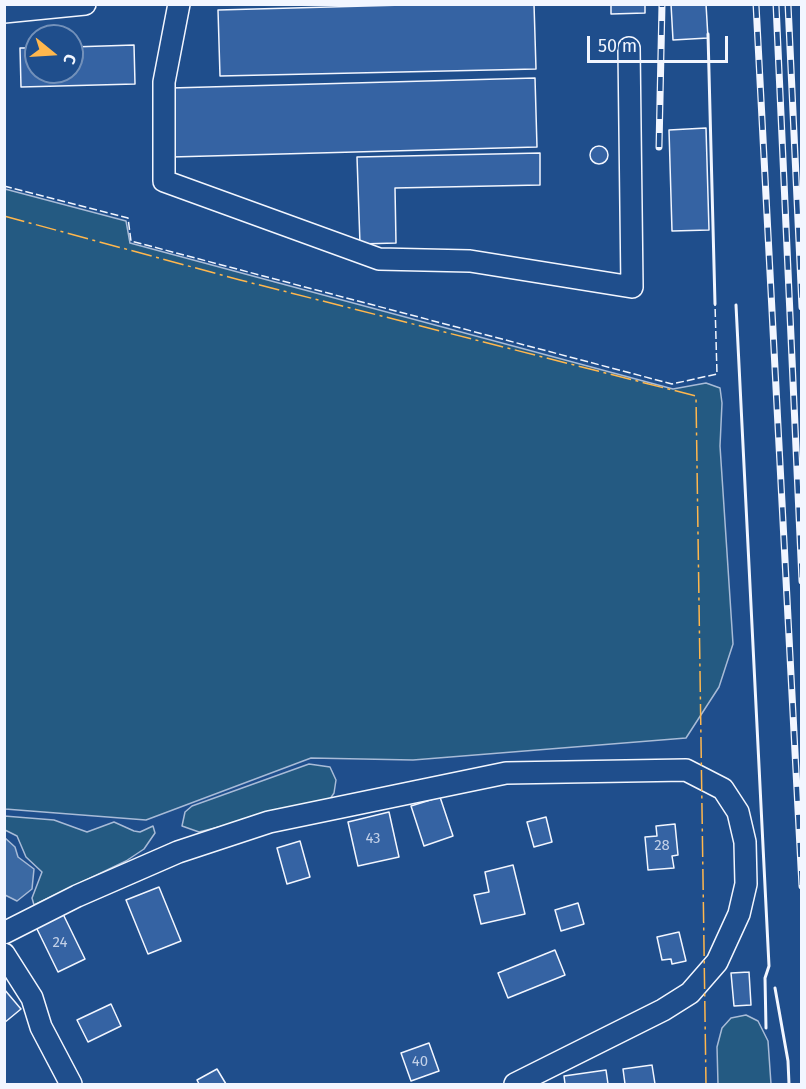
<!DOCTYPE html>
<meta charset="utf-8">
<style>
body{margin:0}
#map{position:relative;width:806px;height:1089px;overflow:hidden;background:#1f4e8c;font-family:"Fira Sans",sans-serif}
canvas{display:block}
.frame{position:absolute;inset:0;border:6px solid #f2f6ff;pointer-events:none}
.north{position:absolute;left:24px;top:24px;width:60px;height:60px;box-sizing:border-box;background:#1f4e8c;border:2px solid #7391ba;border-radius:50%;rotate:108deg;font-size:16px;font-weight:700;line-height:24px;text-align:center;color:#f2f6ff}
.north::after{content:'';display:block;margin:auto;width:21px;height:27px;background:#ffb74d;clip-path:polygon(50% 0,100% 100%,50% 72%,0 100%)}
.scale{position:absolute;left:587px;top:36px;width:141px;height:27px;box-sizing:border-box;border:3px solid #f2f6ff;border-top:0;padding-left:8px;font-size:18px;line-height:21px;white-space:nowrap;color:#f2f6ff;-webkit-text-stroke:4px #1f4e8c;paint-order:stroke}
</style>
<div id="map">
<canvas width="806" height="1089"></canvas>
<div class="frame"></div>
<div class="north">С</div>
<div class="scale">50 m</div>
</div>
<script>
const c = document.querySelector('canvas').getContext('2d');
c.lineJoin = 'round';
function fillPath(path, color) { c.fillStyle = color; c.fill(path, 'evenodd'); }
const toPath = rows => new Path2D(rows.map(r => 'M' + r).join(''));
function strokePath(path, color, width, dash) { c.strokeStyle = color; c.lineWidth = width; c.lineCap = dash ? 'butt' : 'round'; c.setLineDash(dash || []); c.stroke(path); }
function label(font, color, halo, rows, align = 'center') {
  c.font = font + ' "Fira Sans",sans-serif'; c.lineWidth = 4.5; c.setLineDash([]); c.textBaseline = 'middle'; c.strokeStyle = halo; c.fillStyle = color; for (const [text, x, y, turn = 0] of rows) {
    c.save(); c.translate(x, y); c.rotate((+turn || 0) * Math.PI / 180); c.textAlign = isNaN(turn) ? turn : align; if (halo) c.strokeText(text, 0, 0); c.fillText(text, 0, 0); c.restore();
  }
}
const green = toPath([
 [5,189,126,221,130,243,673,389,706,383,720,388,722,403,720,446,733,644,719,687,686,738,413,760,311,758,146,820,5,809,5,189],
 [309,764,330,767,336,780,334,793,330,799,199,832,182,826,185,812,192,806,309,764],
 [4,816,54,820,87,832,114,822,134,831,140,832,153,826,155,833,144,849,126,861,34,905,32,898,42,872,26,857,17,836,5,830,4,816],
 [746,1015,758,1021,768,1041,771,1084,718,1084,717,1047,722,1028,731,1018,746,1015]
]);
fillPath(green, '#245a82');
strokePath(green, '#a8bbd7', 1.5);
const water = toPath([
 [4,837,15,847,18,857,34,869,32,889,17,901,5,895,4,837]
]);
fillPath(water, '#3b69a3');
strokePath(water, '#a8bbd7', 1.5);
const building = toPath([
 [441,4,534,4,536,69,220,76,218,10,441,4],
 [611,4,645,4,645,13,611,14,611,4],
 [671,4,706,4,708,38,673,40,671,4],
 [134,45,135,84,21,87,20,48,36,48,36,72,72,72,72,47,134,45],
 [535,78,537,147,172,157,171,88,535,78],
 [706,128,709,230,672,231,669,130,706,128],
 '590 155a9 9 0 1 1 18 0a9 9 0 1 1-18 0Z',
 [540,153,540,185,395,188,396,243,360,244,357,157,540,153],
 [440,797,453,836,424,846,411,806,440,797],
 [389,812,399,857,358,866,348,822,389,812],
 [546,817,552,842,534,847,527,822,546,817],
 [675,824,678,855,672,856,674,868,648,870,645,837,657,836,656,826,675,824],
 [300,841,310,877,287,884,277,848,300,841],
 [513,865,525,914,481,924,474,895,489,892,485,872,513,865],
 [159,887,181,941,148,954,126,900,159,887],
 [578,903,584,924,561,931,555,910,578,903],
 [63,914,85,959,58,972,36,927,63,914],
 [679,932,686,961,672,964,671,959,662,960,657,937,679,932],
 [555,950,565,975,508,998,498,973,555,950],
 [749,972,751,1005,734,1006,731,973,749,972],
 [4,989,21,1009,4,1023,4,989],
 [111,1004,121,1026,88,1042,77,1020,111,1004],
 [429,1043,439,1071,411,1081,401,1053,429,1043],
 [652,1065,655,1084,625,1084,623,1069,652,1065],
 [217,1069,226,1084,199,1084,197,1080,217,1069],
 [606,1070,608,1084,565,1084,564,1076,606,1070]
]);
fillPath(building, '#3563a3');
strokePath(building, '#f2f6ff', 1.5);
const minor = toPath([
 [179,4,164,82,164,181,379,259,470,261,632,287,629,48],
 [4,12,85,4],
 [4,933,77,896,178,852,269,822,506,773,686,770,723,789,738,812,745,842,746,884,739,914,717,962,690,993,663,1010,515,1084],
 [4,954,32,998,41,1027,71,1084]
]);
strokePath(minor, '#f2f6ff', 24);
strokePath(minor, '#1f4e8c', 21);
const rail = toPath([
 [756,4,802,886],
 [776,4,802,581],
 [788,4,802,307],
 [659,147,662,4]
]);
strokePath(rail, '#f2f6ff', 7);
strokePath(rail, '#1f4e8c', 4.5, [14]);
strokePath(toPath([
 [4,186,128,218,131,241,672,384,717,374,715,304]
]), '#f2f6ff', 1.5, [8, 3]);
strokePath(toPath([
 [708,34,715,304],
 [736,305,769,966,765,978,766,1028],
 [775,988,788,1061,789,1084]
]), '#f2f6ff', 3);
strokePath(toPath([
 [4,216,240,280,696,396,706,1084]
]), '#ffb74d', 1.5, [21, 4.5, 3, 4.5]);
label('15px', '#c3d1e8', null, [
 ["43",373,839],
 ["28",662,846],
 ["24",60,943],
 ["40",420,1062]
]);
</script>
